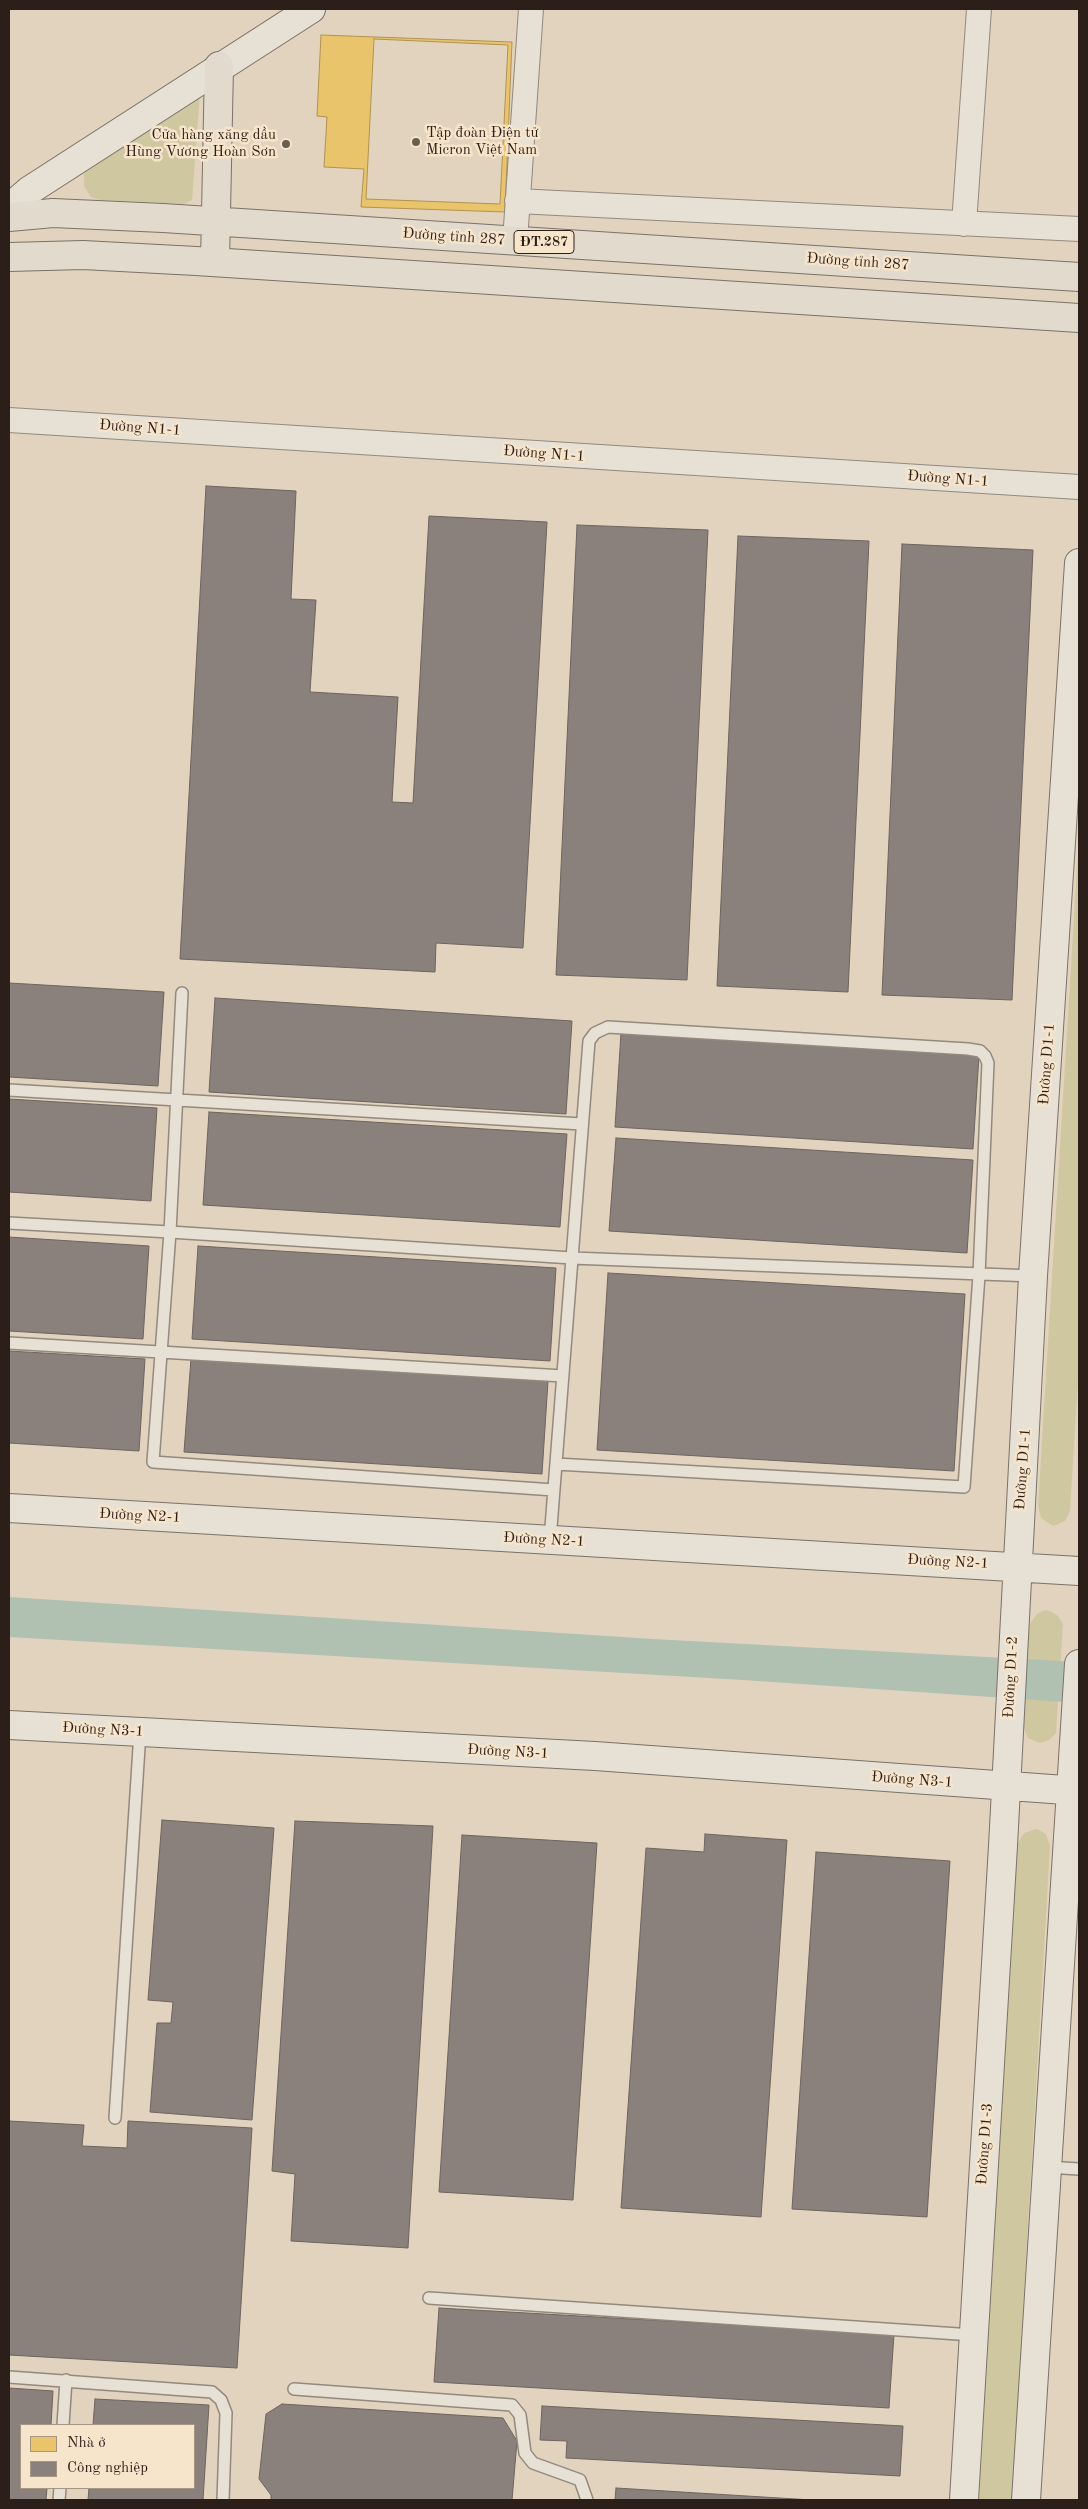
<!DOCTYPE html>
<meta charset="utf-8">
<style>
body{margin:0}
#map{position:relative;width:1088px;height:2509px;overflow:hidden;background:#e2d3be;font-family:"Old Standard TT",serif}
canvas{display:block}
.frame{position:absolute;inset:0;border:10px solid #2c1e18;pointer-events:none}
.legend{position:absolute;left:20px;top:2424px;width:175px;height:65px;box-sizing:border-box;background:#f6e4cb;border:1px solid #a59583;margin:0;padding:6px 9px;list-style:none;font-size:15px;color:#2c1e18}
.legend li{display:flex;align-items:center;gap:10px;height:25px}
.legend b{width:25px;border:1px solid #a59583}
</style>
<div id="map">
<canvas width="1088" height="2509"></canvas>
<div class="frame"></div>
<ul class="legend">
<li><b style="height:14px;background:#e9c46a"></b>Nhà ở</li>
<li><b style="height:14px;background:#8a817c"></b>Công nghiệp</li>
</ul>
</div>
<script>
const c = document.querySelector('canvas').getContext('2d');
c.lineJoin = 'round';
function fillPath(path, color) { c.fillStyle = color; c.fill(path, 'evenodd'); }
const toPath = rows => new Path2D(rows.map(r => 'M' + r).join(''));
function strokePath(path, color, width, dash) { c.strokeStyle = color; c.lineWidth = width; c.lineCap = dash ? 'butt' : 'round'; c.setLineDash(dash || []); c.stroke(path); }
function label(font, color, halo, rows, align = 'center') {
  c.font = font + ' "Old Standard TT",serif'; c.lineWidth = 5; c.setLineDash([]); c.textBaseline = 'middle'; c.strokeStyle = halo; c.fillStyle = color; for (const [text, x, y, turn = 0] of rows) {
    c.save(); c.translate(x, y); c.rotate((+turn || 0) * Math.PI / 180); c.textAlign = isNaN(turn) ? turn : align; if (halo) c.strokeText(text, 0, 0); c.fillText(text, 0, 0); c.restore();
  }
}
fillPath(toPath([
 [200,92,192,200,184,204,99,200,91,197,84,186,84,172,91,161],
 [1079,836,1079,1364,1070,1511,1065,1521,1053,1526,1041,1518,1038,1506],
 [1045,1610,1050,1611,1058,1616,1063,1624,1056,1733,1049,1740,1040,1743,1028,1738,1023,1726,1029,1625,1037,1614],
 [1037,1829,1046,1834,1050,1846,1012,2500,979,2500,1018,1843,1024,1833]
]), '#cec7a0');
fillPath(toPath([
 [9,1597,653,1639,1079,1662,1079,1703,743,1680,9,1637]
]), '#b0c1b2');
const homes = toPath([
 [321,35,512,42,505,212,361,207,364,169,324,167,327,117,317,116,321,35],
 [374,39,508,45,500,204,366,199,374,39]
]);
fillPath(homes, '#e9c46a');
strokePath(homes, '#b09251', 1);
const industry = toPath([
 [206,486,296,491,291,599,316,600,310,692,398,697,392,802,413,803,429,516,547,522,523,948,436,943,435,972,180,959,206,486],
 [577,525,708,530,687,980,556,975,577,525],
 [738,536,869,541,848,992,717,986,738,536],
 [902,544,1033,550,1012,1000,882,995,902,544],
 [9,983,164,992,158,1086,9,1077,9,983],
 [215,998,572,1021,566,1114,209,1092,215,998],
 [621,1033,979,1056,973,1149,615,1127,621,1033],
 [9,1099,157,1108,151,1201,9,1192,9,1099],
 [209,1112,567,1134,560,1227,203,1205,209,1112],
 [616,1138,973,1160,967,1253,609,1231,616,1138],
 [9,1237,149,1246,143,1339,9,1331,9,1237],
 [198,1246,556,1268,550,1361,192,1339,198,1246],
 [608,1273,965,1294,954,1471,597,1450,608,1273],
 [9,1351,145,1359,139,1451,9,1443,9,1351],
 [191,1359,548,1381,542,1474,184,1452,191,1359],
 [162,1820,274,1828,252,2120,150,2112,157,2023,171,2023,173,2002,148,2000,162,1820],
 [295,1821,433,1826,408,2248,291,2241,295,2174,272,2171,295,1821],
 [705,1834,787,1840,761,2217,621,2208,646,1848,704,1852,705,1834],
 [462,1835,597,1843,573,2200,439,2192,462,1835],
 [816,1852,950,1861,927,2217,792,2209,816,1852],
 [9,2121,84,2125,82,2146,127,2148,128,2121,252,2128,237,2368,9,2355,9,2121],
 [439,2308,894,2334,889,2408,434,2382,439,2308],
 [9,2388,53,2391,51,2425,21,2425,21,2488,47,2488,46,2500,9,2500,9,2388],
 [95,2399,209,2405,203,2500,88,2500,89,2488,194,2488,194,2425,93,2425,95,2399],
 [282,2404,503,2418,517,2441,512,2500,271,2500,271,2495,259,2479,266,2414,282,2404],
 [542,2406,903,2426,900,2476,566,2458,567,2441,540,2440,542,2406],
 [616,2488,812,2500,615,2500,616,2488]
]);
fillPath(industry, '#8a817c');
strokePath(industry, '#6e635e', 1);
const lane = toPath([
 [182,993,170,1232,153,1462,554,1490],
 [9,1090,582,1124],
 [9,1223,170,1232,572,1258,1033,1276],
 [9,1343,563,1376],
 [550,1540,589,1041,595,1033,608,1027,968,1049,980,1051,985,1056,988,1063,979,1275,964,1487,556,1464],
 [115,2118,140,1732],
 [1047,2167,1079,2169],
 [429,2298,973,2335],
 [9,2377,212,2392,221,2400,226,2413,223,2500],
 [294,2389,512,2405,520,2415,525,2453,533,2463,580,2480,587,2500],
 [63,2425,66,2380],
 [59,2500,60,2488]
]);
const street = toPath([
 [517,201,1079,229],
 [964,224,979,9],
 [515,241,531,9],
 [9,420,1079,487]
]);
const secondary = toPath([
 [9,208,30,190,311,9],
 [9,1508,1079,1571],
 [9,1725,595,1756,1079,1791],
 [964,2500,1003,1846,1033,1276,1079,563],
 [1026,2500,1079,1664]
]);
const primary = toPath([
 [9,217,53,213,163,218,1079,277],
 [9,257,83,255,196,261,1079,318],
 [215,262,219,66]
]);
strokePath(lane, '#93897d', 14);
strokePath(street, '#93897d', 26);
strokePath(secondary, '#7b7166', 30);
strokePath(primary, '#7b7166', 30);
strokePath(lane, '#e7e0d5', 11);
strokePath(street, '#e7e0d5', 24);
strokePath(secondary, '#e7e0d5', 28);
strokePath(primary, '#e3dace', 28);
for (const [x, y, r, color] of [
 [416,142,5,"#6c5d52"],
 [286,144,5,"#6c5d52"]
]) { const dot = new Path2D(); dot.arc(x, y, r, 0, 2 * Math.PI); c.fillStyle = color; c.fill(dot); strokePath(dot, '#f6e4cb', 2); }
for (const [x, y, w] of [
 [544,242,60]
]) { const box = new Path2D(); box.roundRect(x - w / 2, y - 11.5, w, 23, 4); c.fillStyle = '#f6e4cb'; c.fill(box); strokePath(box, '#2c1e18', 1); }
label('bold 14px', '#2c1e18', null, [
 ["ĐT.287",544,242]
]);
label('15px', '#2c1e18', '#f6e4cb', [
 ["Tập đoàn Điện tử",426,133],
 ["Micron Việt Nam",426,150],
 ["Cửa hàng xăng dầu",276,135,"right"],
 ["Hùng Vương Hoàn Sơn",276,152,"right"]
], 'left');
label('15px', '#2c1e18', '#f6e4cb', [
 ["Đường tỉnh 287",454,237,4],
 ["Đường tỉnh 287",858,262,4],
 ["Đường N1-1",140,428,4],
 ["Đường N1-1",544,454,4],
 ["Đường N1-1",948,479,4],
 ["Đường D1-1",1047,1064,-86],
 ["Đường D1-1",1023,1469,-86],
 ["Đường N2-1",140,1516,3],
 ["Đường N2-1",544,1540,3],
 ["Đường N2-1",948,1562,3],
 ["Đường D1-2",1011,1677,-87],
 ["Đường N3-1",103,1730,3],
 ["Đường N3-1",508,1752,3],
 ["Đường N3-1",912,1780,4],
 ["Đường D1-3",985,2144,-86]
]);
</script>
